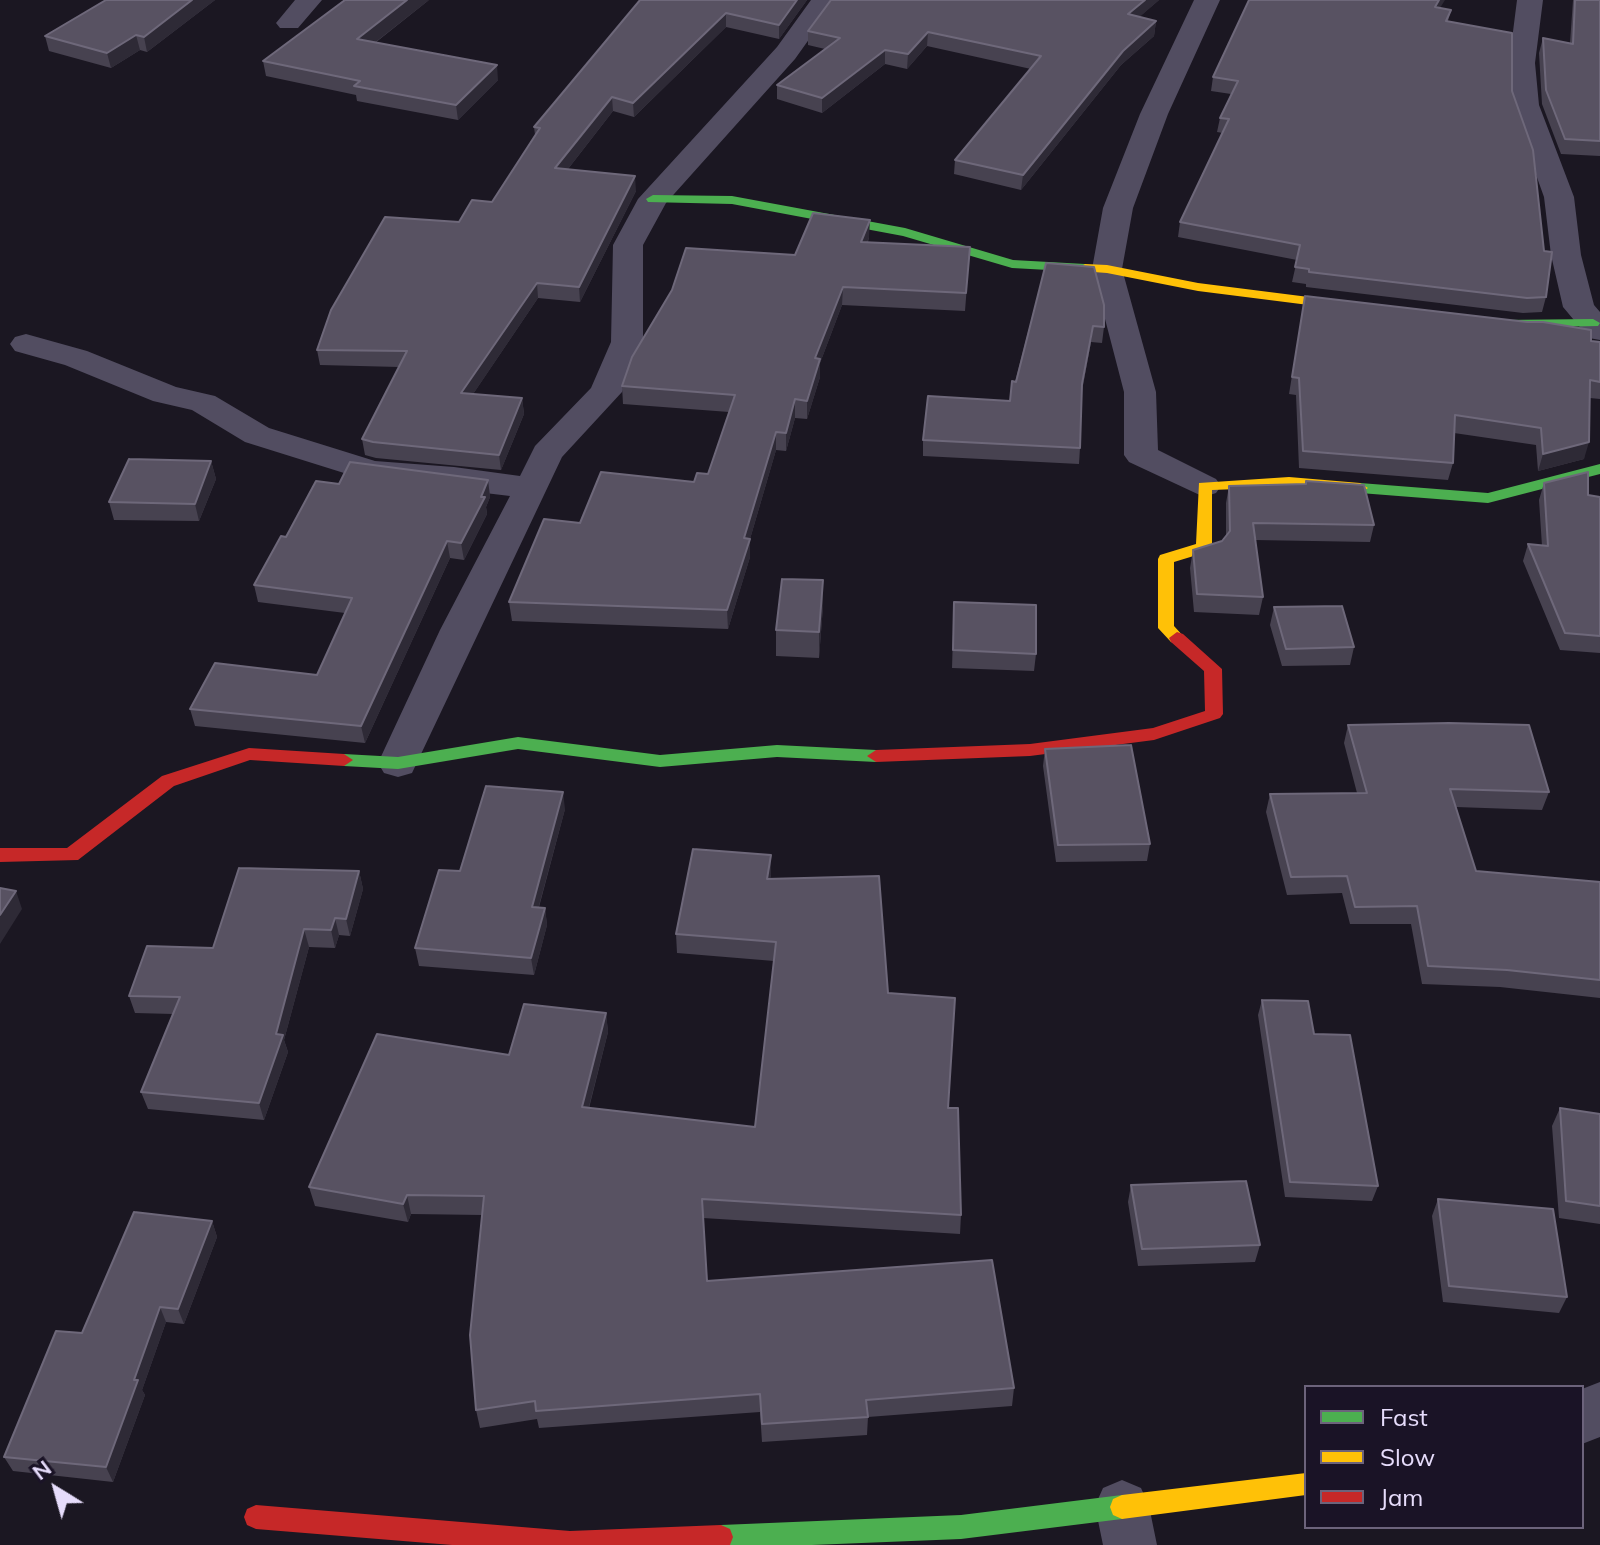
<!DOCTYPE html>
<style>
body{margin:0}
#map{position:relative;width:1600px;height:1545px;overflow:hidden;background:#1b1722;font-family:Mulish,sans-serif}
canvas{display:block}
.legend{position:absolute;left:1304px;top:1385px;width:280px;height:144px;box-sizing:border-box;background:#1a1326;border:2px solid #6c637b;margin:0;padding:10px 14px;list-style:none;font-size:24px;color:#e6dcfb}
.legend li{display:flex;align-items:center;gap:16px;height:40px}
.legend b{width:40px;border:2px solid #6c637b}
.north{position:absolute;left:16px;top:1449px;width:80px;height:80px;-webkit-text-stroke:6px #1a1326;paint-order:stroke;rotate:323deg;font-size:22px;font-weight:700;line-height:32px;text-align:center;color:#e6dcfb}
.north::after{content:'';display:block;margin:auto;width:28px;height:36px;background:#e6dcfb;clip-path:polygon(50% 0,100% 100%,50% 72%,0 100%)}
</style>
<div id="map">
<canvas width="1600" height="1545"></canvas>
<ul class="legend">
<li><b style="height:10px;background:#4caf50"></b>Fast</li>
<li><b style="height:10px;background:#ffc107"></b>Slow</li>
<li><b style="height:10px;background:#c62828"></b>Jam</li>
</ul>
<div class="north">N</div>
</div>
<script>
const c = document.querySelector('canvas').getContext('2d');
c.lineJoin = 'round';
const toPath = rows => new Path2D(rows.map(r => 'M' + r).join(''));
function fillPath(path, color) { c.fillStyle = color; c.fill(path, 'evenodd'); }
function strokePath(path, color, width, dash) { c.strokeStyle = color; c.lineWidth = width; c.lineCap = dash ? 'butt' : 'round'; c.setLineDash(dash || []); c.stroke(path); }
fillPath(toPath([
 [295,0,322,0,298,28,280,28,276,23,295,0],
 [811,0,837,0,795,59,666,203,643,245,643,342,622,392,562,457,412,773,398,777,384,773,378,763,440,630,510,496,360,478,245,442,192,410,153,401,65,365,15,351,10,344,15,337,26,334,87,351,176,387,215,396,269,428,375,461,454,467,520,476,535,446,591,388,611,342,613,245,638,199,777,47,811,0],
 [1194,0,1220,0,1168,114,1133,208,1122,269,1156,392,1158,450,1216,479,1221,486,1216,493,1204,497,1129,462,1124,455,1124,392,1092,269,1103,208,1140,114,1194,0],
 [1517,0,1543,0,1535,63,1539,105,1574,197,1581,255,1594,305,1600,312,1600,340,1589,338,1563,307,1551,255,1544,197,1511,105,1509,63,1517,0],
 [1600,1382,1600,1437,1582,1444,1582,1389,1600,1382],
 [1122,1480,1141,1488,1149,1506,1157,1545,1103,1545,1095,1506,1103,1488,1122,1480]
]), '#524d61');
fillPath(toPath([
 [653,195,732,196,905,228,1013,260,1085,264,1092,268,1085,272,1012,268,903,236,732,204,648,202,646,199,653,195],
 [1593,319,1600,323,1598,326,1500,328,1493,324,1500,320,1593,319],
 [1600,464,1600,474,1488,503,1360,493,1352,488,1360,483,1488,493,1600,464],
 [518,737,660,755,777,745,876,750,885,756,876,762,777,757,660,767,518,749,398,769,344,766,335,760,344,754,398,757,518,737],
 [1122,1495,1131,1499,1134,1507,1131,1515,1122,1519,961,1539,812,1545,712,1545,709,1537,712,1529,721,1525,961,1515,1122,1495]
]), '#4caf50');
fillPath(toPath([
 [1085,264,1107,265,1198,283,1364,304,1371,308,1364,312,1198,291,1107,273,1080,271,1078,268,1085,264],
 [1289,477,1360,483,1368,488,1360,493,1289,487,1212,490,1212,547,1210,551,1174,562,1174,626,1185,638,1177,644,1171,642,1158,628,1158,559,1160,555,1196,544,1199,483,1289,477],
 [1306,1473,1306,1495,1122,1519,1113,1515,1110,1507,1113,1499,1122,1495,1306,1473]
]), '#ffc107');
fillPath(toPath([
 [1177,632,1183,634,1222,669,1223,714,1220,718,1154,740,1030,756,876,762,867,756,876,750,1030,744,1153,728,1205,711,1204,671,1171,642,1169,638,1177,632],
 [249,748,344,754,353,760,344,766,250,760,174,786,78,860,0,862,0,848,67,848,162,776,249,748],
 [256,1505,570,1531,721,1525,730,1529,733,1537,730,1545,452,1545,256,1529,247,1525,244,1517,247,1509,256,1505]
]), '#c62828');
fillPath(toPath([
 [106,0,215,0,147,52,140,50,111,68,49,51,45,36],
 [429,0,375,43,498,80,458,120,357,101,356,95,266,76,263,61],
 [640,0,807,0,779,39,726,27,634,117,613,111,568,169,636,191,580,302,538,298,473,394,522,398,524,414,501,470,376,458,365,455,362,439,399,367,320,365,317,350,459,222,492,202,535,135,534,127],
 [1159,0,1139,17,1156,21,1154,36,1121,65,1021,190,954,174,955,160,1031,69,927,46,907,69,885,64,822,113,777,99,777,85,825,49,808,45,808,31],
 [1573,0,1600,0,1600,156,1561,154,1542,104,1539,53,1543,38,1570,43],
 [1440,8,1451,10,1448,21,1512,91,1546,297,1542,312,1523,313,1306,287,1306,284,1292,282,1297,260,1178,237,1180,222,1223,133,1217,132,1220,118,1231,94,1211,91,1213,77],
 [869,237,868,242,970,247,965,311,842,305,820,363,820,377,807,419,795,418,786,451,776,450,750,539,750,557,728,629,512,621,509,602,694,482,708,474,729,412,623,404,622,386,795,255],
 [1046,263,1104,327,1102,343,1091,342,1082,391,1080,448,1079,464,923,456,923,440,1010,401],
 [1305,296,1600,342,1600,399,1590,398,1584,459,1538,471,1536,445,1454,433,1453,463,1448,480,1299,468,1296,395,1289,394],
 [211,461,216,479,199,521,114,520,109,502],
 [488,480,490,497,486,507,487,514,464,560,450,558,365,743,195,726,190,709,317,675,345,613,258,602,254,585,286,537,339,484],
 [1306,481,1374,525,1370,542,1255,540,1263,597,1259,615,1194,612,1190,568,1193,550,1222,541,1226,536,1226,503,1229,486,1305,484],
 [1544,483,1588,495,1600,497,1600,653,1560,650,1523,561,1528,544,1542,546,1539,500],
 [823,580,823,606,819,658,776,656,776,630],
 [954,602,1036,654,1034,671,952,668],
 [1274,607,1354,647,1350,665,1282,666,1270,625],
 [1348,725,1549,792,1542,810,1456,807,1476,871,1600,882,1600,998,1500,987,1422,984,1411,924,1350,924,1342,893,1287,895,1266,812,1270,794,1357,793,1344,743],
 [1045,749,1150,844,1147,861,1056,862,1043,766],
 [565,809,539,907,545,908,547,925,534,975,419,966,415,948,460,871],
 [359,871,363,889,350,936,339,935,335,948,309,947,284,1040,288,1052,264,1120,148,1109,141,1092,173,1014,135,1013,129,996],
 [771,874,770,879,888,993,948,1108,961,1215,960,1234,703,1218,707,1281,1014,1388,1012,1406,868,1417,867,1435,762,1442,760,1412,539,1428,537,1419,480,1428,476,1410,482,1215,411,1214,408,1222,315,1206,309,1187,509,1055,606,1013,608,1032,589,1108,755,1127,774,961,677,953,676,934],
 [1262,1000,1314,1034,1378,1186,1372,1201,1285,1197,1258,1015],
 [1560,1108,1600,1114,1600,1224,1559,1218,1552,1126],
 [1131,1185,1260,1245,1255,1262,1138,1266,1128,1202],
 [1438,1199,1567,1297,1559,1313,1443,1302,1432,1216],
 [212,1221,217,1237,184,1324,166,1322,142,1390,145,1395,113,1482,13,1471,4,1457,82,1333]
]), '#474250');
fillPath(toPath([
 [192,0,215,0,147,52,144,37],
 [407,0,429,0,359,55,357,39],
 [797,0,807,0,779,39,779,25],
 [1145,0,1159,0,1127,28,1128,14],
 [1439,0,1445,0,1432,21,1435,7],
 [726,13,726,27,634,117,633,103],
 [1156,21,1154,36,1121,65,1021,190,1023,175,1123,51],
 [928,32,927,46,907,69,908,54],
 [136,35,140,50,111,68,107,53],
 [885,50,885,64,822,113,822,98],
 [497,65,498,80,458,120,456,105],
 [612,97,613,111,557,183,555,168],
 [635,176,636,191,580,302,579,287],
 [870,220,869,237,861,259,861,242],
 [537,283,538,298,463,409,461,393],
 [843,287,842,305,820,363,820,377,807,419,807,401,815,358],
 [1093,326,1091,342,1080,400,1082,384],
 [522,398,524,414,501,470,499,455],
 [795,399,795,418,786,451,786,433],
 [776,432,776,450,750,539,750,557,728,629,727,610,744,538],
 [1589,442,1584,459,1538,471,1543,454],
 [211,461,216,479,199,521,195,504],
 [488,480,490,497,486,507,487,514,464,560,461,543],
 [447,541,450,558,365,743,361,726],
 [823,580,823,606,819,658,819,632],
 [563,792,565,809,534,924,532,907],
 [771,855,771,874,767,899,767,879],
 [359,871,363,889,350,936,346,919],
 [16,891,22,909,0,944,0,915],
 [545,908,547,925,534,975,531,958],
 [335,918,339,935,335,948,331,930],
 [304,929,309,947,284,1040,288,1052,264,1120,259,1103,276,1034],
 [606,1013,608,1032,584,1126,582,1107],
 [407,1195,411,1214,408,1222,403,1204],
 [212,1221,217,1237,184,1324,178,1309],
 [160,1307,166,1322,142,1390,145,1395,113,1482,106,1467,134,1380]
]), '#2e2a36');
const building = toPath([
 [106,0,192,0,144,37,136,35,107,53,45,36,106,0],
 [345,0,407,0,357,39,497,65,456,105,354,86,360,81,263,61,345,0],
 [640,0,797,0,779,25,726,13,633,103,612,97,555,168,635,176,579,287,537,283,461,393,522,398,499,455,373,442,362,439,407,351,317,350,331,310,385,217,459,222,472,200,492,202,540,128,534,127,640,0],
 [831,0,1145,0,1128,14,1156,21,1123,51,1023,175,955,160,1041,56,928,32,908,54,885,50,822,98,777,85,840,38,808,31,831,0],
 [1249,0,1439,0,1435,7,1451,10,1446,21,1512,33,1512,91,1533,150,1544,251,1552,252,1546,297,1527,298,1309,272,1309,269,1295,267,1300,245,1180,222,1229,119,1220,118,1238,81,1213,77,1249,0],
 [1575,0,1600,0,1600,141,1565,139,1546,90,1543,38,1573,44,1575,0],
 [813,213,870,220,861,242,970,247,966,293,843,287,815,358,820,359,807,401,795,399,786,433,776,432,744,538,750,539,727,610,509,602,544,519,580,523,601,472,694,482,697,473,708,474,735,395,622,386,632,357,672,290,686,248,795,255,813,213],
 [1046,263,1094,267,1104,305,1104,327,1093,326,1082,384,1080,448,923,440,928,396,1010,401,1012,381,1016,382,1046,263],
 [1305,296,1527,322,1543,322,1591,330,1591,341,1600,342,1600,382,1590,380,1589,442,1543,454,1541,428,1455,415,1453,463,1303,451,1299,378,1292,377,1305,296],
 [129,459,211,461,195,504,109,502,129,459],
 [350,462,488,480,481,497,485,497,461,543,447,541,361,726,190,709,215,663,317,675,352,598,254,585,281,536,286,537,316,481,339,484,350,462],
 [1588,472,1588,495,1600,497,1600,636,1565,633,1528,544,1548,546,1544,483,1588,472],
 [1306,481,1364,485,1374,525,1253,523,1263,597,1197,594,1193,550,1222,541,1230,531,1229,486,1306,484,1306,481],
 [782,579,823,580,819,632,776,630,782,579],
 [954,602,1036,605,1036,654,953,650,954,602],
 [1342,606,1354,647,1286,649,1274,607,1342,606],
 [1449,723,1529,725,1549,792,1450,789,1476,871,1600,882,1600,980,1507,970,1428,966,1417,906,1355,907,1347,876,1291,877,1270,794,1367,793,1348,725,1449,723],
 [1131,745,1150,844,1058,845,1045,749,1131,745],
 [486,786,563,792,532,907,545,908,531,958,415,948,439,870,460,871,486,786],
 [693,849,771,855,767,879,879,876,888,993,955,998,948,1108,958,1108,961,1215,702,1199,707,1281,992,1260,1014,1388,866,1400,868,1417,762,1424,760,1394,536,1411,535,1401,476,1410,470,1335,484,1196,407,1195,403,1204,309,1187,377,1034,509,1055,524,1004,606,1013,582,1107,755,1127,776,942,676,934,693,849],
 [239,868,359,871,346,919,335,918,331,930,304,929,276,1034,283,1035,259,1103,141,1092,180,997,129,996,147,946,213,948,239,868],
 [0,888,16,891,0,915,0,888],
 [1262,1000,1308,1001,1314,1034,1350,1035,1378,1186,1290,1182,1262,1000],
 [1560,1108,1600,1114,1600,1206,1566,1201,1560,1108],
 [1246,1181,1260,1245,1142,1249,1131,1185,1246,1181],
 [1438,1199,1553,1209,1567,1297,1449,1286,1438,1199],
 [134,1212,212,1221,178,1309,160,1307,134,1380,138,1380,106,1467,4,1457,56,1331,82,1333,134,1212]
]);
fillPath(building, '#585262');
strokePath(building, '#6e687a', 2);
</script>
